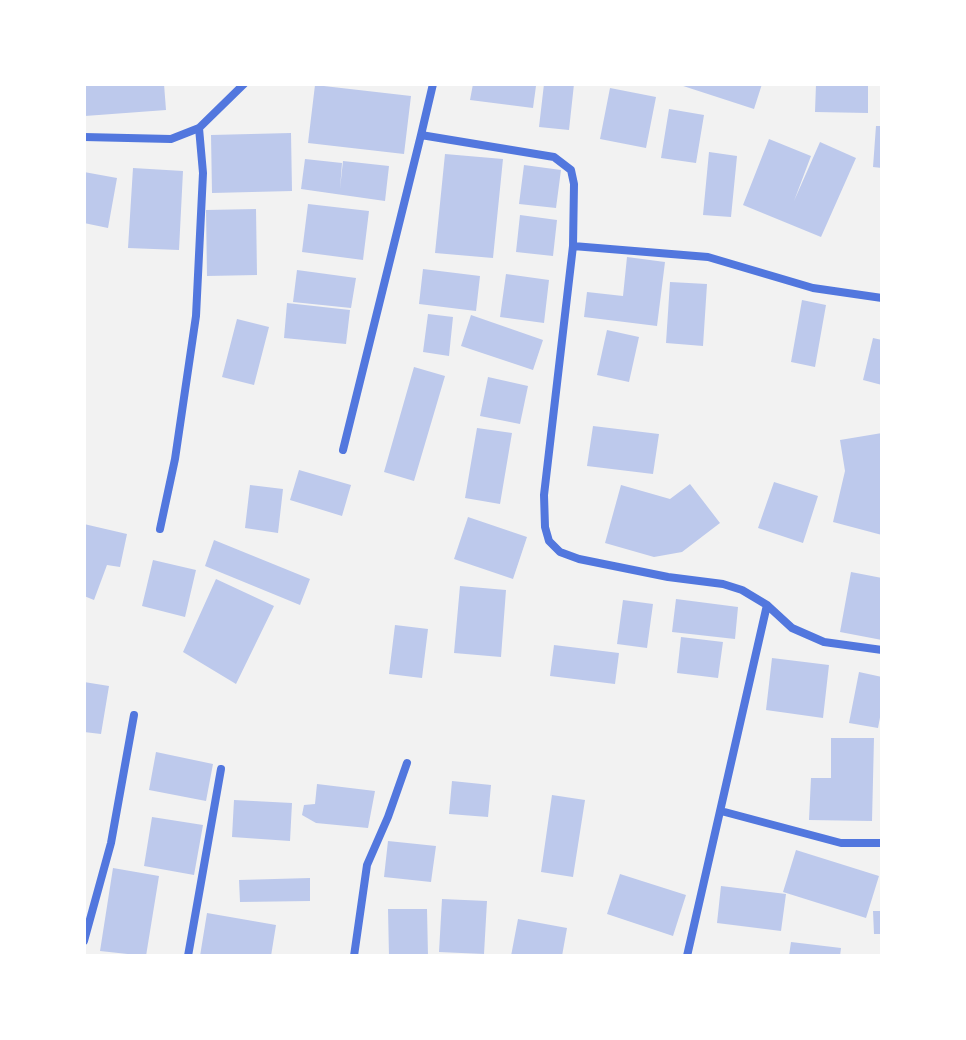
<!DOCTYPE html>
<style>
body{margin:0}
#map{position:relative;width:966px;height:1040px;overflow:hidden;background:#f2f2f2;font-family:"Fira Sans Condensed",sans-serif}
canvas{display:block}
.frame{position:absolute;inset:0;border:86px solid #fff;pointer-events:none}
</style>
<div id="map">
<canvas width="966" height="1040"></canvas>
<div class="frame"></div>
</div>
<script>
const c = document.querySelector('canvas').getContext('2d');
c.lineJoin = 'round';
function fillPath(path, color) { c.fillStyle = color; c.fill(path, 'evenodd'); }
const toPath = rows => new Path2D(rows.map(r => 'M' + r).join(''));
function strokePath(path, color, width, dash) { c.strokeStyle = color; c.lineWidth = width; c.lineCap = dash ? 'butt' : 'round'; c.setLineDash(dash || []); c.stroke(path); }
fillPath(toPath([
 [84,84,164,84,166,110,85,116],
 [473,84,536,86,533,108,470,100],
 [544,84,574,84,569,130,539,127],
 [677,84,762,84,754,109],
 [816,84,868,84,868,113,815,112],
 [315,85,411,96,404,154,308,143],
 [610,88,656,97,646,148,600,139],
 [669,109,704,115,696,163,661,158],
 [876,126,882,126,882,168,873,167],
 [291,133,292,191,212,193,211,135],
 [769,139,811,156,794,201,820,142,856,158,821,237,743,205],
 [709,152,737,156,731,217,703,215],
 [445,154,503,159,493,258,435,253],
 [305,159,342,163,340,189,343,161,389,166,385,201,301,189],
 [524,165,561,170,556,208,519,204],
 [133,168,183,171,179,250,128,248],
 [84,172,117,178,108,228,84,223],
 [308,204,369,211,363,260,302,252],
 [256,209,257,275,207,276,206,210],
 [520,215,557,220,553,256,516,252],
 [627,257,665,262,657,326,584,317,587,292,623,296],
 [423,269,480,276,476,311,419,304],
 [297,270,356,278,351,308,293,302],
 [506,274,549,280,544,323,500,317],
 [670,282,707,284,703,346,666,343],
 [802,300,826,305,815,367,791,362],
 [287,303,350,310,346,344,284,338],
 [428,314,453,317,449,356,423,352],
 [471,315,543,340,533,370,461,346],
 [237,319,269,327,254,385,222,377],
 [607,330,639,337,629,382,597,375],
 [873,338,882,340,882,385,863,380],
 [414,367,445,376,414,481,384,472],
 [488,377,528,386,520,424,480,416],
 [593,426,659,434,653,474,587,466],
 [477,428,512,433,500,504,465,498],
 [882,433,882,535,833,522,845,471,840,440],
 [299,470,351,485,342,516,290,500],
 [774,482,818,496,803,543,758,528],
 [690,484,720,523,682,552,654,557,605,543,621,485,670,499],
 [250,485,283,489,278,533,245,528],
 [468,517,527,537,513,579,454,559],
 [84,524,127,534,120,567,107,565,94,600,84,596],
 [214,540,310,579,300,605,205,566],
 [153,560,196,570,185,617,142,606],
 [851,572,882,578,882,640,840,632],
 [216,579,274,606,236,684,183,652],
 [460,586,506,590,501,657,454,653],
 [676,599,738,607,735,639,672,632],
 [623,600,653,604,647,648,617,644],
 [395,625,428,629,422,678,389,674],
 [681,637,723,642,718,678,677,673],
 [554,645,619,653,615,684,550,676],
 [772,658,829,665,823,718,766,710],
 [859,672,882,677,882,707,878,728,849,723],
 [84,682,109,686,101,734,84,732],
 [831,738,874,738,872,821,809,820,811,778,831,778],
 [156,752,213,764,206,801,149,790],
 [452,781,491,785,488,817,449,814],
 [317,784,375,791,368,828,316,823,302,815,304,805,315,804],
 [552,795,585,800,573,877,541,872],
 [234,800,292,803,290,841,232,837],
 [152,817,203,825,194,875,144,866],
 [388,841,436,846,431,882,384,877],
 [796,850,879,876,866,918,783,892],
 [113,868,159,876,146,956,100,951],
 [620,874,686,895,673,936,607,914],
 [310,878,310,901,240,902,239,880],
 [721,886,786,894,781,931,717,923],
 [442,899,487,901,484,954,439,952],
 [388,909,427,909,428,956,389,956],
 [873,911,882,911,882,934,874,934],
 [207,913,276,925,271,956,200,956],
 [518,919,567,928,562,956,511,956],
 [791,942,841,948,840,956,789,956]
]), '#bdc9ec');
strokePath(toPath([
 [421,135,433,84],
 [84,137,171,139,199,128,244,84],
 [573,246,708,257,813,288,882,298],
 [343,450,421,135,554,157,571,170,574,184,573,246,544,495,545,527,549,541,560,552,579,559,668,577,723,584,742,590,767,605,792,628,824,642,882,650],
 [160,529,175,459,196,316,203,173,199,128],
 [721,811,841,843,882,843],
 [84,941,111,843,134,715],
 [188,956,221,769],
 [354,956,367,865,388,817,407,763],
 [687,956,767,605]
]), '#5277de', 8);
</script>
